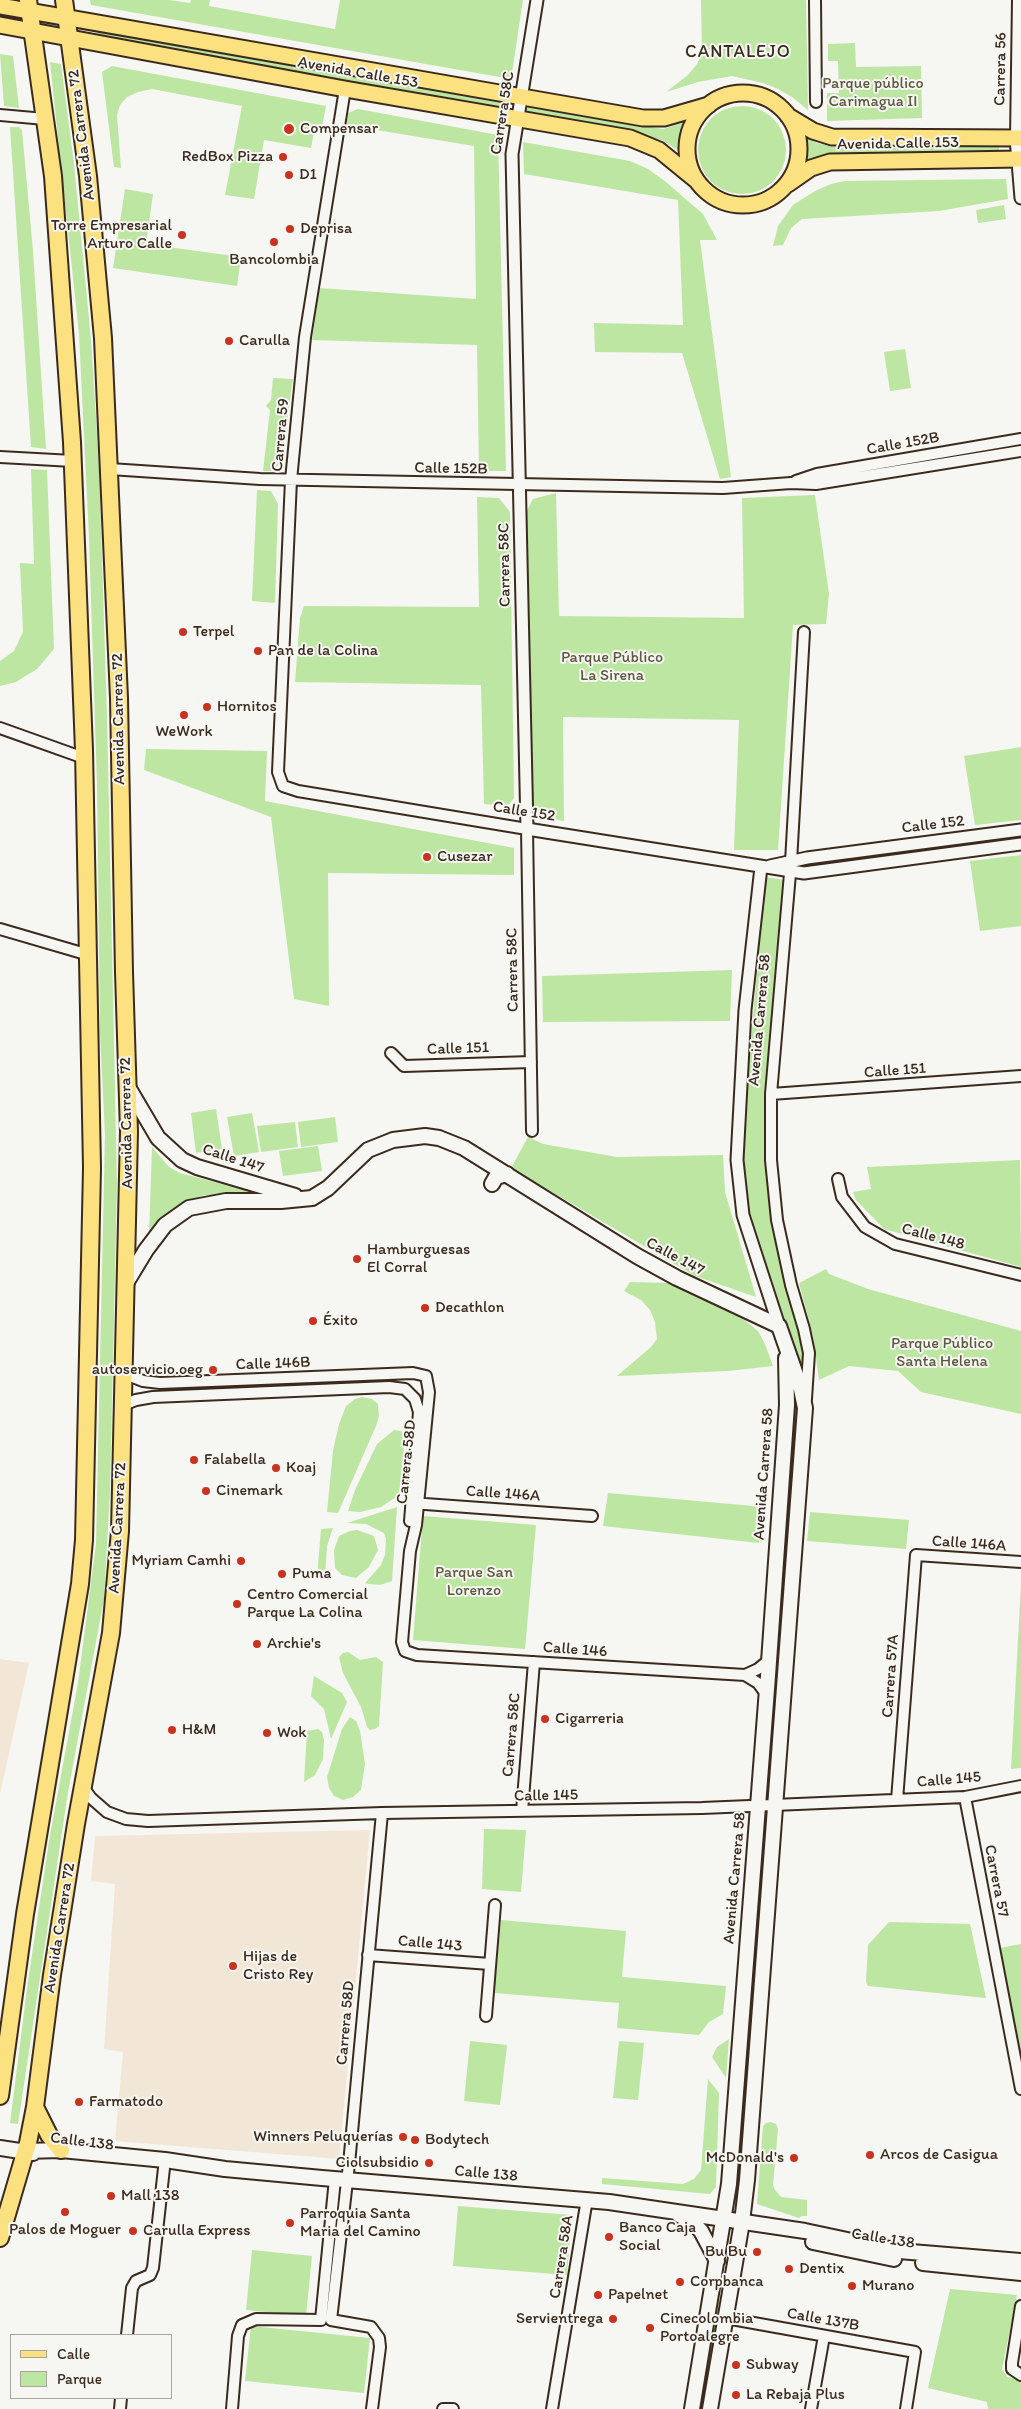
<!DOCTYPE html>
<meta charset="utf-8">
<style>
body{margin:0}
#map{position:relative;width:1021px;height:2409px;overflow:hidden;background:#f6f6f2;font-family:Itim,sans-serif}
canvas{display:block}
.legend{position:absolute;left:10px;top:2334px;width:162px;height:65px;box-sizing:border-box;background:#f6f6f2;border:1px solid #aba49d;margin:0;padding:6px 9px;list-style:none;font-size:15px;color:#3b2a1e}
.legend li{display:flex;align-items:center;gap:10px;height:25px}
.legend b{width:25px;border:1px solid #aba49d}
</style>
<div id="map">
<canvas width="1021" height="2409"></canvas>
<ul class="legend">
<li><b style="height:6px;background:#fbe180"></b>Calle</li>
<li><b style="height:14px;background:#bde6a2"></b>Parque</li>
</ul>
</div>
<script>
const c = document.querySelector('canvas').getContext('2d');
c.lineJoin = 'round';
function fillPath(path, color) { c.fillStyle = color; c.fill(path, 'evenodd'); }
const toPath = rows => new Path2D(rows.map(r => 'M' + r).join(''));
function strokePath(path, color, width, dash) { c.strokeStyle = color; c.lineWidth = width; c.lineCap = dash ? 'butt' : 'round'; c.setLineDash(dash || []); c.stroke(path); }
function label(font, color, halo, rows, align = 'center') {
  c.font = font + ' Itim,sans-serif'; c.lineWidth = 4; c.setLineDash([]); c.textBaseline = 'middle'; c.strokeStyle = halo; c.fillStyle = color; for (const [text, x, y, turn = 0] of rows) {
    c.save(); c.translate(x, y); c.rotate((+turn || 0) * Math.PI / 180); c.textAlign = isNaN(turn) ? turn : align; if (halo) c.strokeText(text, 0, 0); c.fillText(text, 0, 0); c.restore();
  }
}
fillPath(toPath([
 [0,1659,29,1663,0,1794],
 [370,1830,339,2159,115,2141,123,2052,104,2049,115,1884,91,1881,95,1836]
]), '#f2e7d7');
fillPath(toPath([
 [90,0,169,0,190,3,191,0,210,0,209,6,335,29,340,0,523,0,511,79,91,5],
 [701,0,806,0,808,110,792,97,778,89,763,83,732,76,698,82,666,92,688,75,697,64,702,53],
 [98,30,501,102,499,110,98,37],
 [855,43,856,67,921,66,922,118,827,121,827,93,839,93,838,61,828,61,828,44],
 [0,54,13,56,19,108,4,106],
 [50,62,61,64,74,164,91,340,99,466,107,716,117,1184,110,1491,104,1599,68,1792,18,2124,10,2123,28,1981,50,1835,78,1683,96,1544,105,1135,100,1033,97,785,89,537,79,334],
 [112,66,326,106,322,127,315,127,311,148,264,140,254,199,225,195,242,106,152,89,138,92,127,97,120,105,117,115,121,168,114,167,102,72],
 [528,105,663,129,685,122,680,139,682,153,662,140,526,114],
 '698 150a44 44 0 1 1 88 0a44 44 0 1 1-88 0Z',
 [358,109,498,135,506,471,479,471,477,345,312,340,319,288,476,299,474,146,346,125,348,113],
 [10,127,19,127,22,130,33,251,46,449,31,447],
 [803,134,817,143,838,148,999,146,999,152,802,167,805,151],
 [523,142,630,161,648,169,666,182,703,214,717,240,700,240,731,477,720,479,682,353,595,352,594,323,683,325,678,200,524,174],
 [1006,179,1008,199,939,211,802,219,791,228,783,245,773,246,778,226,793,205,815,191,831,184,845,181],
 [125,189,153,194,146,244,241,257,237,286,113,268],
 [1004,205,1006,219,978,223,976,210],
 [905,349,911,388,890,391,884,352],
 [273,378,293,379,281,463,272,471,263,471,270,410,266,406,271,400],
 [31,469,47,470,54,649,37,669,16,682,0,686,0,661,14,651,23,632,20,563,34,564],
 [257,490,271,491,278,504,275,603,252,601],
 [556,493,559,616,744,618,742,498,815,495,829,594,826,624,793,625,778,850,734,850,739,720,563,717,564,821,541,817,533,806,526,512,533,499],
 [477,497,499,498,510,512,514,798,508,806,484,804,481,685,295,682,300,618,304,606,479,607],
 [1021,747,1021,820,975,825,964,756],
 [146,749,267,751,265,801,514,848,514,875,328,873,329,1006,294,999,271,817,144,770],
 [1021,835,1021,839,809,868,811,863],
 [1021,855,1021,926,980,931,970,861],
 [765,877,784,880,768,1098,767,1171,778,1247,800,1333,804,1377,751,1226,744,1182,743,1154,747,1088],
 [732,970,730,1021,543,1022,542,976],
 [216,1109,222,1149,196,1153,191,1113],
 [252,1113,259,1152,234,1156,227,1117],
 [335,1117,338,1142,301,1147,298,1122],
 [295,1122,298,1147,261,1152,257,1126],
 [528,1137,543,1144,617,1157,723,1155,725,1192,756,1297,695,1276,511,1168],
 [318,1146,322,1171,283,1176,279,1151],
 [152,1147,169,1167,180,1173,267,1196,204,1195,186,1202,166,1216,149,1236],
 [1020,1160,1021,1267,884,1229,856,1200,853,1192,871,1189,867,1167],
 [826,1269,829,1274,868,1289,1021,1331,1021,1414,921,1392,898,1371,849,1366,819,1380,813,1336,799,1283],
 [630,1282,668,1283,743,1319,758,1331,765,1344,773,1366,728,1371,617,1376,651,1347,657,1339,655,1322,650,1310,641,1300,624,1291],
 [790,1379,797,1403,797,1416,773,1775,767,1774],
 [362,1397,372,1399,378,1404,379,1416,376,1426,338,1513,327,1512,333,1451,339,1424,346,1406,355,1399],
 [394,1430,401,1431,405,1438,399,1495,381,1507,360,1512,348,1511,355,1490,377,1444],
 [608,1493,764,1507,759,1543,603,1526],
 [397,1507,392,1581,380,1585,369,1584,365,1583,381,1565,385,1555,386,1539,384,1533,366,1524,347,1523],
 [810,1512,909,1520,906,1549,807,1541],
 [423,1516,536,1525,525,1649,413,1640],
 [333,1528,327,1546,325,1578,317,1577,321,1529],
 [357,1530,374,1536,378,1550,369,1567,356,1578,351,1577,342,1575,335,1568,334,1550,339,1536,350,1531],
 [1021,1584,1021,1768,1011,1769],
 [348,1652,360,1660,376,1657,383,1662,379,1726,375,1729,370,1730,367,1727,361,1707,343,1673,339,1657,343,1653],
 [314,1676,342,1693,347,1702,331,1739,324,1709,311,1696],
 [350,1717,356,1721,360,1731,365,1764,361,1790,353,1797,343,1800,334,1796,329,1788,327,1777,342,1729],
 [318,1729,322,1732,324,1740,323,1759,315,1775,304,1782,307,1731],
 [484,1829,526,1830,521,1892,482,1889],
 [762,1838,764,1838,759,1940,743,2154,739,2104],
 [501,1920,626,1931,622,1977,726,1986,723,2014,709,2022,699,2035,617,2028,619,2003,494,1993],
 [889,1922,970,1924,986,1998,868,1986,866,1982,868,1945],
 [1021,1944,1021,2060,1000,1948],
 [729,2039,726,2078,712,2057,717,2047],
 [470,2041,507,2045,500,2105,464,2101],
 [619,2041,644,2043,638,2100,613,2098],
 [708,2079,719,2093,716,2187,710,2194,602,2184,602,2178,683,2184,694,2179,701,2170],
 [771,2122,776,2124,778,2129,773,2185,775,2190,781,2197,807,2200,807,2216,802,2216,799,2218,757,2204,763,2126,766,2123],
 [458,2206,572,2215,567,2275,453,2266],
 [252,2250,312,2256,306,2316,246,2310],
 [723,2260,714,2351,704,2409,697,2409],
 [950,2289,1017,2295,1002,2369,1007,2377,1021,2379,1021,2409,988,2409,987,2402,928,2388],
 [251,2326,370,2338,364,2393,245,2381]
]), '#bde6a2');
const minor = toPath([
 [815,0,816,102],
 [345,89,305,337,291,480,278,772,283,786,298,791,527,829,532,1131],
 [0,115,45,119],
 [1016,138,1018,0],
 [0,457,73,461],
 [110,469,260,479,723,488,791,483,816,484,1021,451],
 [796,481,817,474,1021,439],
 [804,632,791,862,771,1094,771,1160,777,1220,791,1285,804,1329,809,1353,806,1399],
 [0,728,84,758],
 [0,929,89,955],
 [391,1053,404,1066,531,1062],
 [771,1094,1021,1076],
 [838,1179,842,1197,865,1227,895,1244,1021,1275],
 [123,1373,143,1381,160,1383,413,1373,426,1376,429,1392,416,1525,410,1551,402,1642,405,1651,417,1655,745,1675,758,1683,767,1695],
 [123,1405,136,1400,153,1397,389,1387,405,1389,415,1399,419,1412,410,1521],
 [411,1503,592,1516],
 [745,1675,758,1669,769,1660],
 [83,1787,91,1798,107,1812,126,1819,148,1821,382,1813,702,1808,965,1797,1021,1786],
 [965,1797,1021,2089],
 [897,1800,916,1555,1021,1562],
 [522,1811,534,1662],
 [368,1955,490,1964],
 [486,2016,495,1905],
 [1021,2306,1012,2363,1012,2369,1021,2375],
 [726,2318,915,2352,906,2409],
 [127,2335,132,2288,136,2281,150,2275,153,2268,164,2168],
 [120,2409,121,2398],
 [232,2409,238,2336,242,2325,256,2319,321,2320,335,2179],
 [372,2409,380,2347,379,2338,371,2327,331,2320,349,2164,382,1813],
 [443,2409,453,2409],
 [552,2409,587,2199],
 [811,2409,824,2336]
]);
const tertiary = toPath([
 [537,0,512,154,527,829,804,873,1021,844],
 [1016,138,1021,198],
 [770,866,807,858,1021,830],
 [761,867,745,1010,737,1160,743,1215,779,1326]
]);
const secondary = toPath([
 [128,1087,158,1138,182,1160,197,1167,295,1196],
 [492,1184,496,1177,507,1174],
 [126,1283,146,1250,165,1225,189,1208,226,1201,281,1201,312,1198,328,1188,368,1150,393,1140,425,1136,439,1138,464,1148,637,1256,677,1278,779,1326,801,1389,805,1408,747,2180,742,2222,710,2409],
 [0,2148,33,2153],
 [25,2151,61,2150,165,2160,225,2169,322,2178,609,2202,805,2231,899,2251,1021,2261],
 [679,2215,691,2221,701,2231,717,2261],
 [813,2242,894,2259],
 [923,2263,1021,2273],
 [692,2409,729,2184,768,1676,787,1405,786,1358]
]);
const primary = toPath([
 [0,6,643,118,664,118,709,105],
 [0,25,345,89,630,138,659,150,697,181],
 '687 149a56 56 0 1 1 112 0a56 56 0 1 1-112 0Z',
 [788,116,813,131,832,137,1021,138],
 [788,184,811,168,830,162,1021,159]
]);
const trunk = toPath([
 [0,2096,25,1914,80,1584,84,1540,92,1168,84,750,72,442,53,176,28,0],
 [35,2107,49,2135,61,2150],
 [0,2238,28,2143,35,2107,52,1975,76,1824,111,1633,120,1531,129,1132,124,972,119,698,103,338,88,176,64,0]
]);
strokePath(minor, '#3b2a1e', 14);
strokePath(tertiary, '#3b2a1e', 15);
strokePath(secondary, '#3b2a1e', 18);
strokePath(primary, '#3b2a1e', 19);
strokePath(trunk, '#3b2a1e', 20);
strokePath(minor, '#f6f6f2', 10);
strokePath(tertiary, '#f6f6f2', 11);
strokePath(secondary, '#f6f6f2', 14);
strokePath(primary, '#fbe180', 15);
strokePath(trunk, '#fbe180', 16);
for (const [x, y, r, color] of [
 [289,129,6,"#c8321e"],
 [283,157,5,"#c8321e"],
 [289,175,5,"#c8321e"],
 [290,229,5,"#c8321e"],
 [182,235,5,"#c8321e"],
 [274,242,5,"#c8321e"],
 [229,341,5,"#c8321e"],
 [183,632,5,"#c8321e"],
 [258,651,5,"#c8321e"],
 [207,707,5,"#c8321e"],
 [184,715,5,"#c8321e"],
 [427,857,5,"#c8321e"],
 [357,1259,5,"#c8321e"],
 [425,1308,5,"#c8321e"],
 [313,1321,5,"#c8321e"],
 [213,1370,5,"#c8321e"],
 [194,1460,5,"#c8321e"],
 [276,1468,5,"#c8321e"],
 [206,1491,5,"#c8321e"],
 [241,1561,5,"#c8321e"],
 [282,1574,5,"#c8321e"],
 [237,1604,5,"#c8321e"],
 [257,1644,5,"#c8321e"],
 [545,1719,5,"#c8321e"],
 [172,1730,5,"#c8321e"],
 [267,1733,5,"#c8321e"],
 [233,1966,5,"#c8321e"],
 [79,2102,5,"#c8321e"],
 [403,2137,5,"#c8321e"],
 [415,2140,5,"#c8321e"],
 [870,2155,5,"#c8321e"],
 [794,2158,5,"#c8321e"],
 [429,2163,5,"#c8321e"],
 [111,2196,5,"#c8321e"],
 [65,2212,5,"#c8321e"],
 [290,2223,5,"#c8321e"],
 [133,2231,5,"#c8321e"],
 [609,2237,5,"#c8321e"],
 [757,2252,5,"#c8321e"],
 [789,2269,5,"#c8321e"],
 [680,2282,5,"#c8321e"],
 [852,2286,5,"#c8321e"],
 [598,2295,5,"#c8321e"],
 [613,2319,5,"#c8321e"],
 [650,2328,5,"#c8321e"],
 [736,2365,5,"#c8321e"],
 [736,2395,5,"#c8321e"]
]) { const dot = new Path2D(); dot.arc(x, y, r, 0, 2 * Math.PI); c.fillStyle = color; c.fill(dot); strokePath(dot, '#f6f6f2', 2); }
label('16px', '#3b2a1e', '#f6f6f2', [
 ["Carrera 56",1001,69,-89],
 ["Avenida Calle 153",358,73,10],
 ["Carrera 58C",503,113,-81],
 ["Avenida Carrera 72",82,135,-97],
 ["Avenida Calle 153",898,144,-1],
 ["Carrera 59",281,435,-85],
 ["Calle 152B",903,444,-10],
 ["Calle 152B",451,469,1],
 ["Carrera 58C",505,565,-91],
 ["Avenida Carrera 72",119,719,-91],
 ["Calle 152",524,812,9],
 ["Calle 152",933,825,-7],
 ["Carrera 58C",513,970,-91],
 ["Avenida Carrera 58",760,1020,-85],
 ["Calle 151",458,1049,-2],
 ["Calle 151",895,1071,-4],
 ["Avenida Carrera 72",127,1123,-91],
 ["Calle 147",233,1159,18],
 ["Calle 148",933,1237,15],
 ["Calle 147",675,1257,28],
 ["Calle 146B",273,1364,-2],
 ["Carrera 58D",407,1462,-84],
 ["Avenida Carrera 58",764,1474,-86],
 ["Calle 146A",503,1494,4],
 ["Avenida Carrera 72",118,1528,-87],
 ["Calle 146A",969,1544,4],
 ["Calle 146",575,1650,4],
 ["Carrera 57A",891,1676,-86],
 ["Carrera 58C",512,1735,-85],
 ["Calle 145",949,1780,-5],
 ["Calle 145",546,1796,-1],
 ["Avenida Carrera 58",735,1878,-85],
 ["Carrera 57",996,1881,79],
 ["Avenida Carrera 72",60,1928,-81],
 ["Calle 143",430,1944,5],
 ["Carrera 58D",346,2023,-85],
 ["Calle 138",82,2142,7],
 ["Calle 138",486,2174,5],
 ["Calle 138",883,2239,9],
 ["Carrera 58A",562,2257,-81],
 ["Calle 137B",823,2320,10]
]);
label('16px', '#5c593f', '#f6f6f2', [
 ["Parque público",873,84],
 ["Carimagua II",873,102],
 ["Parque Público",612,658],
 ["La Sirena",612,676],
 ["Parque Público",942,1344],
 ["Santa Helena",942,1362],
 ["Parque San",474,1573],
 ["Lorenzo",474,1591]
]);
label('16px', '#3b2a1e', '#f6f6f2', [
 ["Compensar",300,129],
 ["RedBox Pizza",273,157,"right"],
 ["D1",299,175],
 ["Torre Empresarial",172,226,"right"],
 ["Arturo Calle",172,244,"right"],
 ["Deprisa",300,229],
 ["Bancolombia",274,260,"center"],
 ["Carulla",239,341],
 ["Terpel",193,632],
 ["Pan de la Colina",268,651],
 ["Hornitos",217,707],
 ["WeWork",184,732,"center"],
 ["Cusezar",437,857],
 ["Hamburguesas",367,1250],
 ["El Corral",367,1268],
 ["Decathlon",435,1308],
 ["Éxito",323,1321],
 ["autoservicio.oeg",203,1370,"right"],
 ["Falabella",204,1460],
 ["Koaj",286,1468],
 ["Cinemark",216,1491],
 ["Myriam Camhi",231,1561,"right"],
 ["Puma",292,1574],
 ["Centro Comercial",247,1595],
 ["Parque La Colina",247,1613],
 ["Archie's",267,1644],
 ["Cigarreria",555,1719],
 ["H&M",182,1730],
 ["Wok",277,1733],
 ["Hijas de",243,1957],
 ["Cristo Rey",243,1975],
 ["Farmatodo",89,2102],
 ["Winners Peluquerías",393,2137,"right"],
 ["Bodytech",425,2140],
 ["Arcos de Casigua",880,2155],
 ["McDonald's",784,2158,"right"],
 ["Ciolsubsidio",419,2163,"right"],
 ["Mall 138",121,2196],
 ["Parroquia Santa",300,2214],
 ["Maria del Camino",300,2232],
 ["Banco Caja",619,2228],
 ["Social",619,2246],
 ["Palos de Moguer",65,2230,"center"],
 ["Carulla Express",143,2231],
 ["Bu Bu",747,2252,"right"],
 ["Dentix",799,2269],
 ["Corpbanca",690,2282],
 ["Murano",862,2286],
 ["Papelnet",608,2295],
 ["Servientrega",603,2319,"right"],
 ["Cinecolombia",660,2319],
 ["Portoalegre",660,2337],
 ["Subway",746,2365],
 ["La Rebaja Plus",746,2395]
], 'left');
c.letterSpacing = '1px';
label('18px', '#3b2a1e', '#f6f6f2', [
 ["CANTALEJO",738,52]
]);
c.letterSpacing = '0px';
</script>
